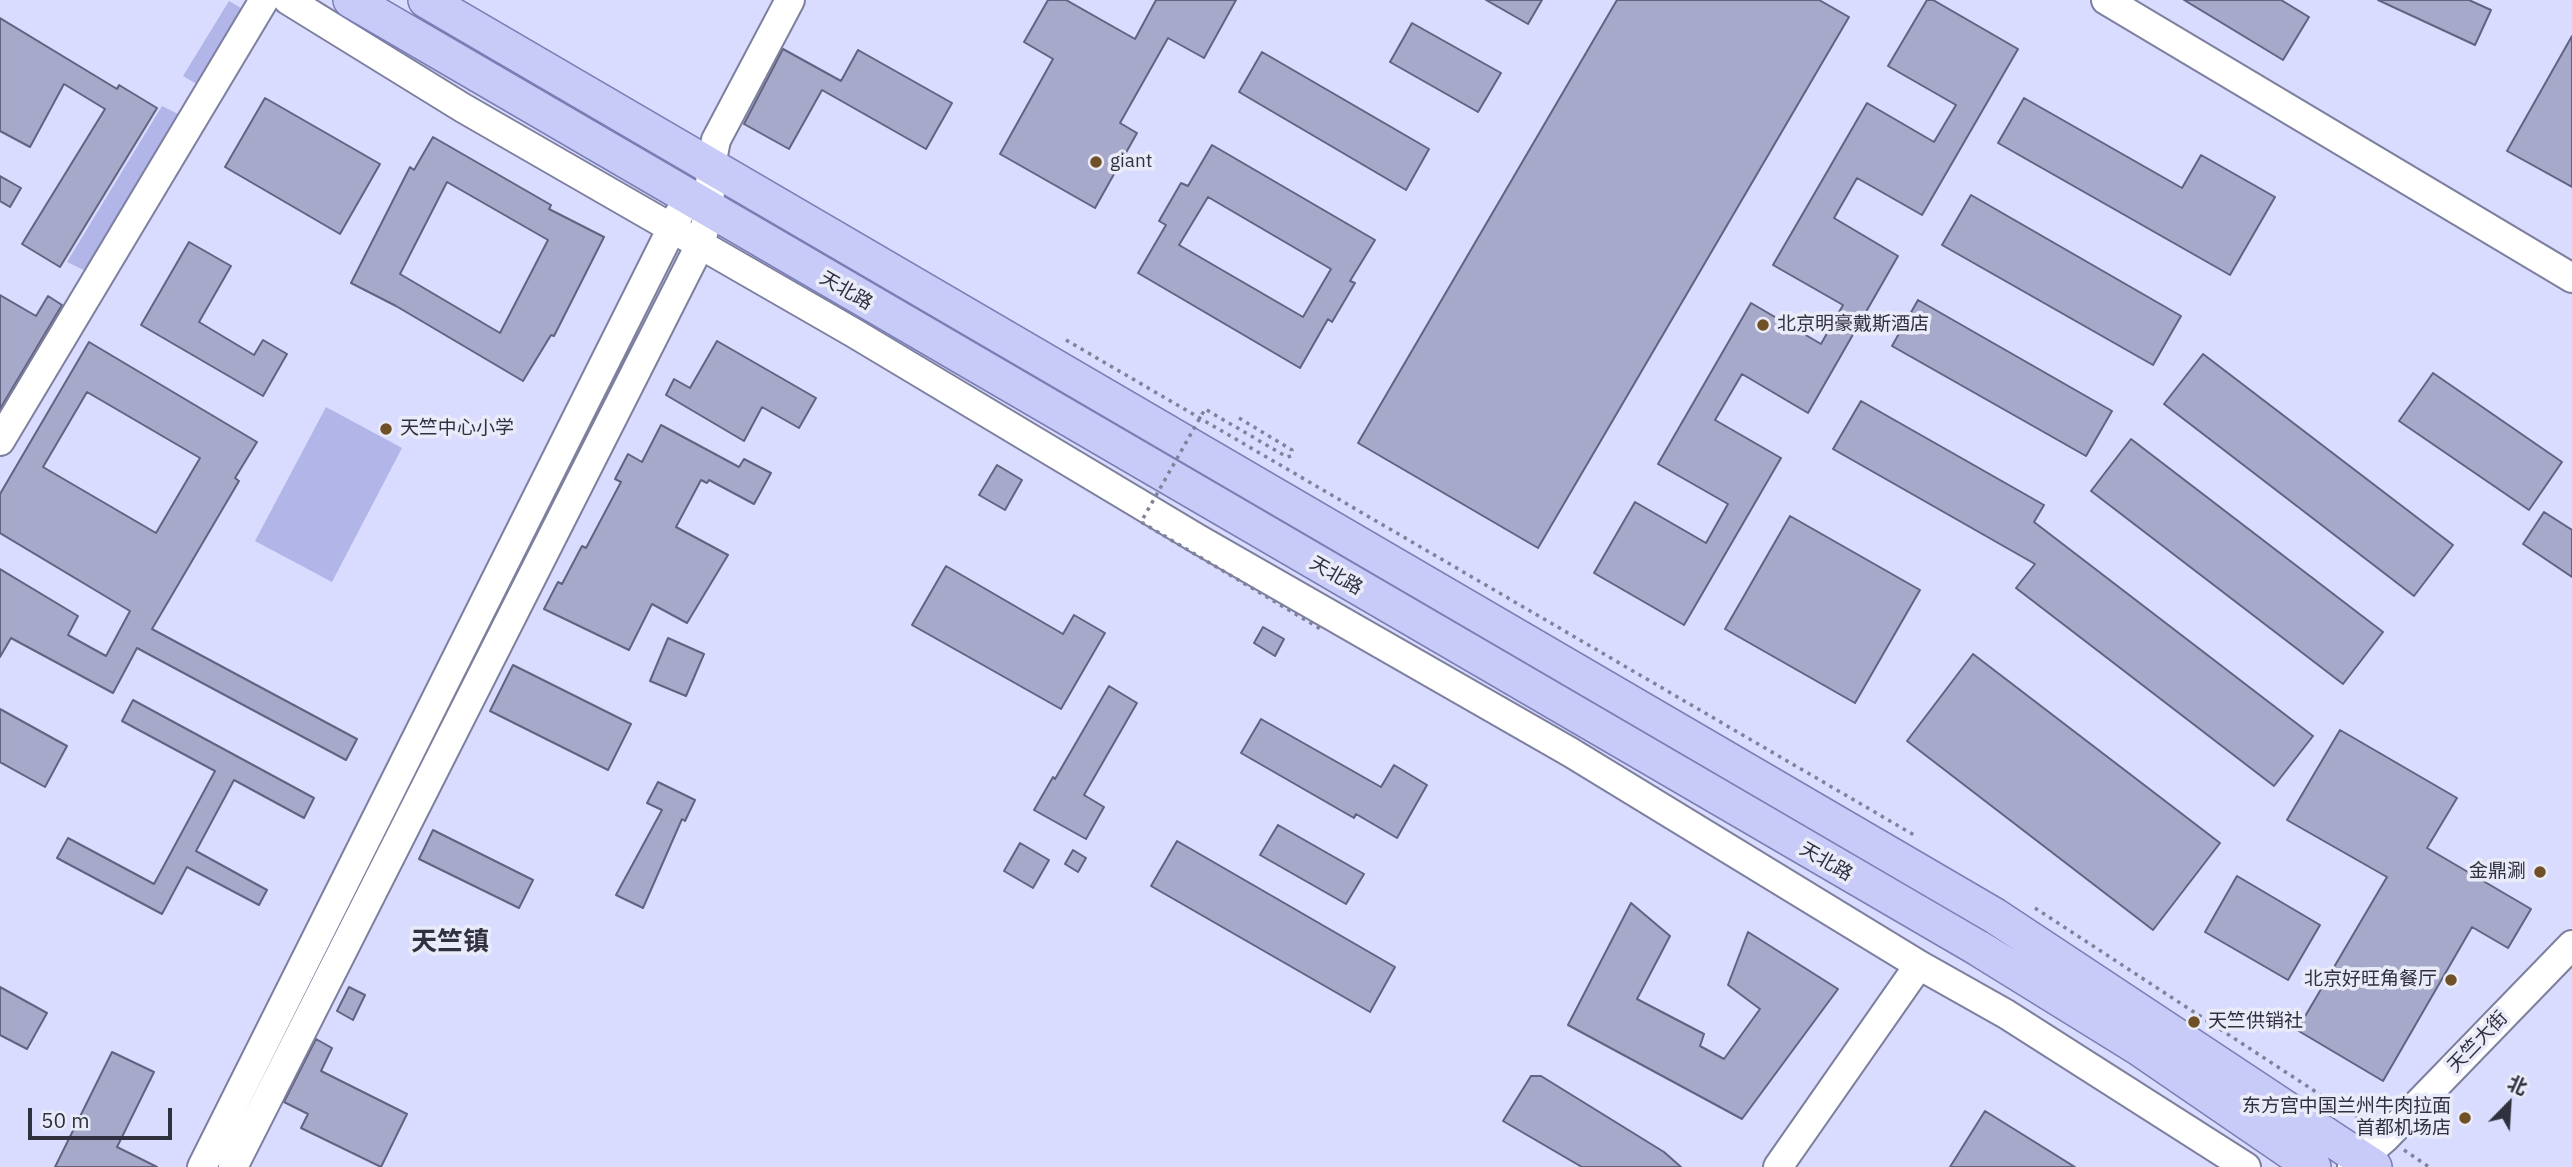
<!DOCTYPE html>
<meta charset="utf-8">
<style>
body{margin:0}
#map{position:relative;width:2572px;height:1167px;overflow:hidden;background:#d9dcfe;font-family:"IBM Plex Sans","Noto Sans SC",sans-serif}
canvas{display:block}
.north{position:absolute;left:2474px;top:1069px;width:70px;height:70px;-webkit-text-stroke:5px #eaebf9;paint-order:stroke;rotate:24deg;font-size:19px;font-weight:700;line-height:28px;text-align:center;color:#30313f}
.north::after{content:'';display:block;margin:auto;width:24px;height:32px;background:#30313f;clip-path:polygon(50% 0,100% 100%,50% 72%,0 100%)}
.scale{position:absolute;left:28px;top:1108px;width:144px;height:32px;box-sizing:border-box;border:4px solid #30313f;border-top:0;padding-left:9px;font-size:21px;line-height:24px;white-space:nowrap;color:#30313f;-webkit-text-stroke:5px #eaebf9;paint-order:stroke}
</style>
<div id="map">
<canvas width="2572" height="1167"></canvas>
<div class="north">北</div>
<div class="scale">50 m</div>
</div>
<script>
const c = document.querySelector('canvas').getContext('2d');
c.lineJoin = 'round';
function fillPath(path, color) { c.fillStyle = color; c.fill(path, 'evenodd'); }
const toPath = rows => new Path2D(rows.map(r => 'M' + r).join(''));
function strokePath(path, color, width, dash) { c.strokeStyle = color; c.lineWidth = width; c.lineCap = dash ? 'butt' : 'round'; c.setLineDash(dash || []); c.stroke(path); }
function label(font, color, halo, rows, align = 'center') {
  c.font = font + ' "IBM Plex Sans","Noto Sans SC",sans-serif'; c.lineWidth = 7; c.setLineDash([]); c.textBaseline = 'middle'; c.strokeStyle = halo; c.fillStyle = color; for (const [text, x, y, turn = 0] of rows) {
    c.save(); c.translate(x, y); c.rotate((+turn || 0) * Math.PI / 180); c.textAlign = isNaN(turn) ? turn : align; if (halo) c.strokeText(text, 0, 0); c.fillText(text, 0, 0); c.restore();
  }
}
fillPath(toPath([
 [229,1,251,14,205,89,183,76],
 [162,106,184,117,94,275,67,262],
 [326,407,402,448,332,582,255,541]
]), '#b1b5e7');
const building = toPath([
 [1048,0,1066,0,1135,39,1156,0,1236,0,1204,58,1168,38,1120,123,1137,133,1095,208,1000,154,1053,59,1024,42,1048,0],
 [1486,0,1542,0,1528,24,1486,0],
 [1617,0,1819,0,1849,17,1538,548,1358,443,1617,0],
 [1927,0,1933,0,2018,49,1922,215,1857,178,1834,218,1898,256,1808,413,1742,374,1715,420,1781,458,1684,625,1594,573,1635,502,1706,543,1728,504,1658,464,1751,303,1821,344,1843,305,1773,265,1867,103,1934,142,1956,105,1888,66,1927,0],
 [2184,0,2281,0,2309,17,2283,60,2184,0],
 [2378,0,2469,0,2491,10,2475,45,2378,0],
 [0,18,117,89,119,85,157,108,60,267,22,244,105,109,64,84,30,147,0,131,0,18],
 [1412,23,1501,73,1478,112,1390,62,1412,23],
 [2572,36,2572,187,2507,151,2572,36],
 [783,49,841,81,858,50,952,103,926,149,822,90,789,149,744,124,783,49],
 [1262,52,1429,149,1406,190,1239,92,1262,52],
 [265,98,380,164,340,234,225,167,265,98],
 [2024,98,2182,188,2201,155,2275,197,2230,275,1998,143,2024,98],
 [433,137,551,205,549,209,604,237,554,336,551,335,523,381,396,306,351,283,410,167,414,170,433,137],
 [447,182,548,240,500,333,400,274,447,182],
 [1212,145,1375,240,1350,281,1355,283,1332,322,1328,319,1300,368,1138,273,1166,225,1159,221,1181,183,1188,186,1212,145],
 [1208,197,1331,269,1303,317,1179,245,1208,197],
 [0,176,21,188,10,207,0,201,0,176],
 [1971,195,2181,316,2153,365,1942,245,1971,195],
 [189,242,231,266,199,322,254,355,263,340,287,354,263,396,141,325,189,242],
 [0,295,36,316,48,296,62,305,0,409,0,295],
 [1918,300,2112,411,2086,456,1892,346,1918,300],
 [717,341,816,398,799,428,762,407,744,441,666,395,674,379,690,388,717,341],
 [89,342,257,442,235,478,239,481,152,629,357,739,346,760,137,648,113,693,11,638,0,657,0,569,78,616,68,635,106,656,130,611,0,533,0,494,89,342],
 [87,392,200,458,156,533,43,467,87,392],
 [2203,354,2453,545,2414,596,2164,404,2203,354],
 [2433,373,2562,462,2529,510,2399,421,2433,373],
 [1861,401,2044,505,2034,522,2313,736,2274,786,2016,588,2035,564,1833,449,1861,401],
 [661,425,739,467,744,459,771,473,754,504,709,480,707,483,701,480,676,527,728,555,687,623,652,604,629,650,544,609,558,582,562,584,582,546,586,548,621,482,615,479,628,454,642,462,661,425],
 [2131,439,2383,632,2343,684,2091,491,2131,439],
 [997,465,1022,480,1005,510,979,495,997,465],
 [2544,512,2572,530,2572,577,2523,544,2544,512],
 [1790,516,1920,590,1855,703,1725,629,1790,516],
 [946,566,1063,634,1074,615,1105,633,1061,709,912,625,946,566],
 [1263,627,1284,639,1275,656,1254,643,1263,627],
 [668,638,704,654,686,696,650,681,668,638],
 [1973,654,2220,843,2153,930,1907,741,1973,654],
 [513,665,631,724,608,770,490,711,513,665],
 [1109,686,1137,703,1084,795,1104,807,1086,839,1034,810,1053,777,1055,779,1109,686],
 [133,700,314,798,304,818,234,780,196,851,267,890,259,905,187,867,162,914,57,858,68,838,154,884,215,771,122,721,133,700],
 [0,709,67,746,45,787,0,762,0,709],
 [1261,719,1381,787,1394,765,1427,785,1397,838,1356,814,1354,818,1241,753,1261,719],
 [2340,730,2457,798,2427,848,2531,909,2508,948,2472,927,2383,1081,2297,1030,2387,877,2287,820,2340,730],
 [658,782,695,800,685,821,682,819,643,908,616,895,662,810,647,803,658,782],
 [1278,825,1364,874,1346,904,1260,855,1278,825],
 [433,830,533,880,519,908,419,859,433,830],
 [1177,841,1395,967,1370,1012,1151,886,1177,841],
 [1020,843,1049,860,1033,888,1004,871,1020,843],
 [1073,850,1086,858,1078,872,1065,864,1073,850],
 [2237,876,2320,925,2288,980,2205,932,2237,876],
 [1631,903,1670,936,1637,999,1704,1034,1700,1046,1724,1059,1760,1009,1728,985,1748,932,1838,989,1742,1119,1568,1025,1631,903],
 [0,987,47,1013,27,1049,0,1035,0,987],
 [349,987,365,995,353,1020,337,1011,349,987],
 [316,1039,332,1048,321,1071,407,1114,381,1167,301,1128,308,1114,284,1102,316,1039],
 [112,1052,154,1072,117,1147,157,1167,55,1167,112,1052],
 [1531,1076,1541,1076,1664,1152,1681,1167,1582,1167,1503,1121,1531,1076],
 [1985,1111,2075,1167,1950,1167,1985,1111]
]);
fillPath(building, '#a7a9ca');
strokePath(building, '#616380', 2);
const minor = toPath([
 [288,0,463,108,854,333,1198,539,1570,752,1919,965,2006,1014,2246,1167],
 [2106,0,2572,278],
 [0,441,264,0],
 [202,1167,679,214],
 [233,1167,700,245,709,211,711,165,716,140,790,0],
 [1778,1167,1919,965],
 [2352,1167,2385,1138,2572,945]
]);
const major = toPath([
 [351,0,1978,948,2138,1047,2313,1167],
 [426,0,1995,916,2374,1167]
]);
strokePath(minor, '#7d7f9e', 32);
strokePath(major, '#7b7eb4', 38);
strokePath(toPath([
 [1066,340,1914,835],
 [2035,908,2365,1124],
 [2404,1150,2429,1167]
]), '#808299', 3.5, [3.5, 5]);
strokePath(minor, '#fff', 28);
strokePath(major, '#c8caf8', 35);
strokePath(toPath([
 [1239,418,1292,450,1291,456,1287,457,1205,409,1141,522,1324,631]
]), '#808299', 3.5, [3.5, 5]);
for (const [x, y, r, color] of [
 [1096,162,7,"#705026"],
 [1763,325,7,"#705026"],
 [386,429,7,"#705026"],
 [2540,872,7,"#705026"],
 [2451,980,7,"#705026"],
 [2194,1022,7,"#705026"],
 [2465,1118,7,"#705026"]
]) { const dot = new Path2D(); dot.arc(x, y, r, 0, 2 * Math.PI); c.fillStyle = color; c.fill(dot); strokePath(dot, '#eaebf9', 2.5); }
label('19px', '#30313f', '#eaebf9', [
 ["giant",1110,162],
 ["北京明豪戴斯酒店",1777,325],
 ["天竺中心小学",400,429],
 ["金鼎涮",2526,872,"right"],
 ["北京好旺角餐厅",2437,980,"right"],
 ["天竺供销社",2208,1022],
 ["东方宫中国兰州牛肉拉面",2451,1107,"right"],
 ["首都机场店",2451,1129,"right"]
], 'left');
label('19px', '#30313f', '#eaebf9', [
 ["天北路",846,291,30],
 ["天北路",1336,576,30],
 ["天北路",1826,862,30],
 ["天竺大街",2478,1042,-46]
]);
label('bold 26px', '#30313f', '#eaebf9', [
 ["天竺镇",450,942]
]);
</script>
